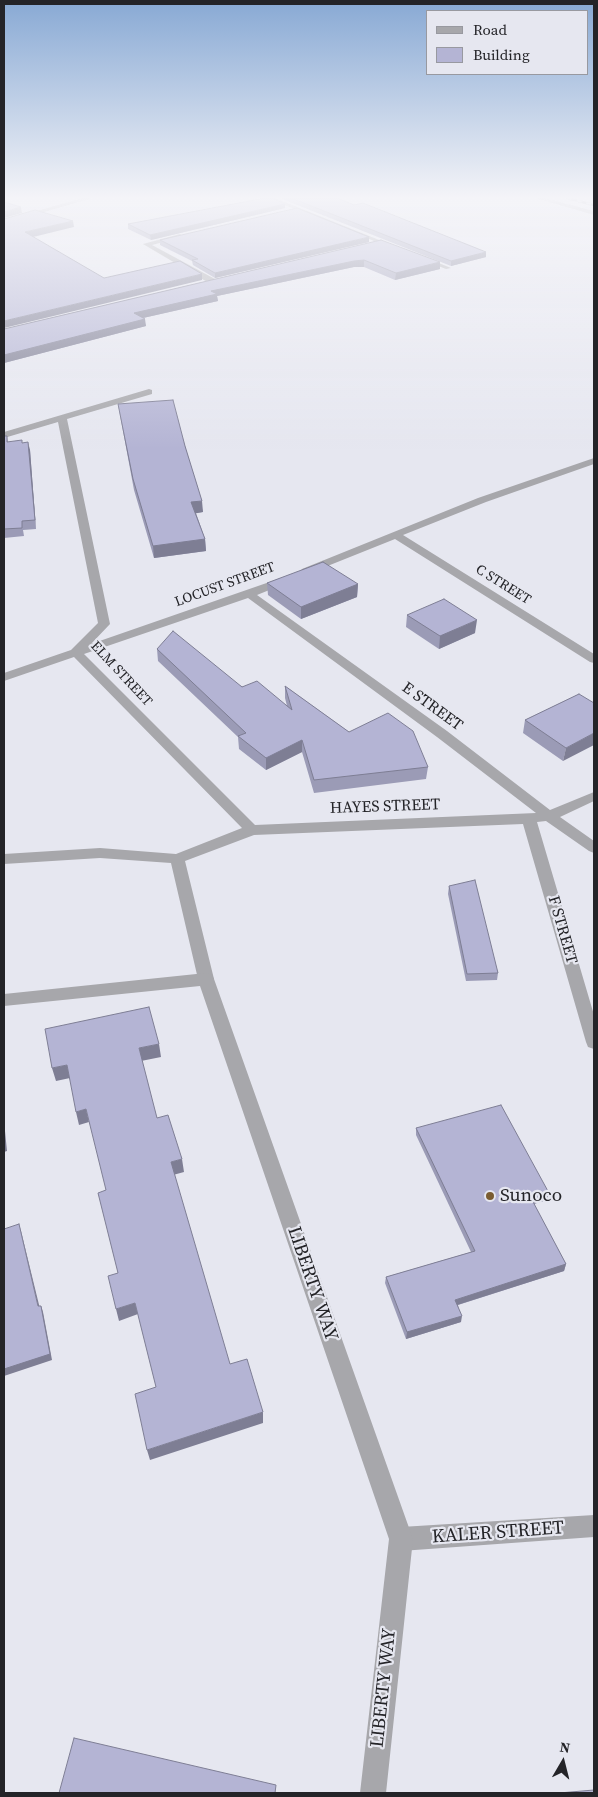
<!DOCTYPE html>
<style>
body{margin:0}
#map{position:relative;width:598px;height:1797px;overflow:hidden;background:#e6e7f0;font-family:"Source Serif 4",serif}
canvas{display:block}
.frame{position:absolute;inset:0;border:5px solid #242428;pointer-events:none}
.legend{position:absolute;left:426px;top:10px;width:162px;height:65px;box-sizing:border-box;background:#e6e7f0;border:1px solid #9899a0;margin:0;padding:6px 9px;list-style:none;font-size:15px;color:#242428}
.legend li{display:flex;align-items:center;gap:10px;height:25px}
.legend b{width:25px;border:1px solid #9899a0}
.north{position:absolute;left:538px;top:1737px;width:50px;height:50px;-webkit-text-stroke:4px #e6e7f0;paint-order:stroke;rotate:8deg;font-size:14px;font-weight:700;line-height:20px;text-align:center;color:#242428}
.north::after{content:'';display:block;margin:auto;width:18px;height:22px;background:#242428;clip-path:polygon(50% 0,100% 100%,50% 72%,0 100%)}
</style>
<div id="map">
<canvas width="598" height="1797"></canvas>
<div class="frame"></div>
<ul class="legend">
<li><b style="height:6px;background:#a7a7ab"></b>Road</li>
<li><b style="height:14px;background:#b4b4d4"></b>Building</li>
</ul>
<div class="north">N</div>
</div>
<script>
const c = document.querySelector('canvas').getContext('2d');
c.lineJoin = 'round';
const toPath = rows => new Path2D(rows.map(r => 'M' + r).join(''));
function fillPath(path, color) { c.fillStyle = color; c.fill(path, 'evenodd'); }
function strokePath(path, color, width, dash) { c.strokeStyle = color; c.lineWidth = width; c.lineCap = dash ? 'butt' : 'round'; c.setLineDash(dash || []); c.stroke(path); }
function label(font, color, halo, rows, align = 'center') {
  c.font = font + ' "Source Serif 4",serif'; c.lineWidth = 4.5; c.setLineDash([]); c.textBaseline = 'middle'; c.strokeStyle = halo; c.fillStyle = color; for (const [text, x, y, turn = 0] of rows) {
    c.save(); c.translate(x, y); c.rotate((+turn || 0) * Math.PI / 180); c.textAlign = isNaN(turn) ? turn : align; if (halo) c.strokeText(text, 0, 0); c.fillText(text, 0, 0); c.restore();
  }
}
fillPath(toPath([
 [83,198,92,198,4,224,4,220,83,198],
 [267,198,275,198,399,248,394,249,267,198],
 [535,198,544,198,594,211,594,215,535,198],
 [180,234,183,236,182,237,152,245,215,279,215,283,209,283,143,244,180,234],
 [420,257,424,257,451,268,446,269,420,259,420,257],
 [149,389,152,390,152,394,67,419,110,624,91,644,281,578,289,578,290,580,289,582,257,595,447,731,550,810,594,792,594,801,560,817,594,841,594,853,589,851,546,821,537,822,594,1015,594,1049,588,1047,586,1042,523,824,254,835,185,861,214,979,212,983,206,985,200,983,198,979,171,863,100,858,4,864,4,854,100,848,176,854,242,828,74,657,4,681,4,673,71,650,98,623,58,422,4,438,4,432,149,389],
 [248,598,437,737,536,813,255,825,84,654,248,598],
 [594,458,594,464,486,502,403,535,594,654,594,663,590,662,395,539,310,573,306,574,301,571,302,569,478,498,594,458],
 [594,1515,594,1537,401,1551,393,1547,389,1539,393,1531,401,1527,594,1515]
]), '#a7a7ab');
fillPath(toPath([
 [206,973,212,975,214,979,413,1539,386,1793,360,1793,389,1539,200,986,4,1006,4,994,206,973]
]), '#a7a7ab');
const rail = toPath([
 [567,198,594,205]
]);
strokePath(rail, '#47474c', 2.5);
strokePath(rail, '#e6e7f0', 2, [5]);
fillPath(toPath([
 [282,198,337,198,486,257,451,266,282,199],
 [285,204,285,208,151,240,128,229,128,224],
 [160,240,369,242,215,278,193,265,192,261,160,245],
 [381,240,440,269,395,280,364,267,354,267,217,296,218,301,143,318,146,326,4,363,4,329],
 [118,404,185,446,203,512,196,513,205,539,206,551,154,558,134,490,120,415],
 [4,436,7,436,8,442,22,443,30,450,36,529,23,530,24,536,4,538],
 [267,583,358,584,357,597,301,619,268,595],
 [407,615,475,633,439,649,406,627],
 [157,649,287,706,285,698,285,686,349,732,428,767,426,779,314,793,302,752,266,770,239,749,238,737,158,661],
 [579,694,563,761,523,733,525,720],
 [449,886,498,973,497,980,466,981,448,894],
 [416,1128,547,1200,534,1204,566,1264,564,1271,458,1305,461,1322,406,1339,385,1283,386,1277,471,1252,416,1135]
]), '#9b9bb6');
fillPath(toPath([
 [285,204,285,208,151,240,150,235],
 [21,207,22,213,4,218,4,212],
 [73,221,74,227,25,239,25,232],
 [369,237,369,242,215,278,215,273],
 [486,252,486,257,451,266,451,261],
 [364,260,364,267,354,267,217,296,218,301,134,320,134,313,211,291,354,261],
 [440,262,440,269,395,280,396,273],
 [202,274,202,280,4,328,4,321],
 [145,319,146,326,4,363,4,355],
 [28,442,30,450,36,529,35,520],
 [202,501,203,512,192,514,191,502],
 [205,539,206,551,154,558,153,546],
 [358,584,357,597,301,619,301,607],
 [477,620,475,633,439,649,440,636],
 [594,733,594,745,563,761,566,748],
 [302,740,302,752,266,770,266,758],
 [159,1044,161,1057,141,1061,139,1048],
 [67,1065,70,1078,56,1081,52,1068],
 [86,1109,89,1122,79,1125,76,1112],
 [4,1121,7,1151,4,1152],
 [182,1159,184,1172,173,1175,171,1162],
 [549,1193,547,1200,529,1205,531,1198],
 [19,1224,21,1231,41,1313,38,1306],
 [566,1264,564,1271,454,1306,455,1300],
 [135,1303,138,1314,119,1321,116,1309],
 [41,1306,43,1312,52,1360,4,1376,4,1369],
 [462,1316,461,1322,406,1339,407,1332],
 [263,1412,263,1423,150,1460,147,1450]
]), '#7e7e94');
const building = toPath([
 [265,198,272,198,285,204,150,235,128,224,265,198],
 [291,198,337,198,354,205,363,203,486,252,451,261,291,198],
 [4,202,21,207,4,212,4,202],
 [297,208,369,237,215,273,192,260,198,259,160,240,297,208],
 [35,210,73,221,25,232,104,278,180,261,202,274,4,321,4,219,35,210],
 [381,240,440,262,396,273,364,260,354,261,211,291,217,294,134,313,145,319,4,355,4,329,381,240],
 [173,400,185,446,202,501,191,502,205,539,153,546,133,479,118,404,173,400],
 [4,436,7,436,7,442,22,440,22,443,28,442,35,520,22,521,22,528,4,529,4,436],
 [323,562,358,584,301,607,267,583,323,562],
 [444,599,477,620,440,636,407,615,444,599],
 [173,631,242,687,257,681,292,710,285,686,349,732,388,713,413,731,428,767,314,780,302,740,266,758,238,736,246,733,157,649,173,631],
 [579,694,594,703,594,733,566,748,525,720,579,694],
 [475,880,498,973,467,974,449,886,475,880],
 [149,1007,159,1044,139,1048,157,1118,168,1115,182,1159,171,1162,230,1364,247,1359,263,1412,147,1450,135,1394,156,1387,135,1303,116,1309,108,1276,118,1273,98,1193,106,1190,86,1109,76,1112,67,1065,52,1068,45,1029,149,1007],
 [501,1105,549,1193,531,1198,566,1264,455,1300,462,1316,407,1332,386,1277,475,1251,416,1128,501,1105],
 [19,1224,38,1306,41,1306,50,1354,4,1369,4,1229,19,1224],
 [74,1738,276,1785,275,1793,59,1793,74,1738],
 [594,1790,594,1793,559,1793,594,1790]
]);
fillPath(building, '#b4b4d4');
strokePath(building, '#7e7e94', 1);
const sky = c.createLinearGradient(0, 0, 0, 449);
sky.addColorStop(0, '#88a9d4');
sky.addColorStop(0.44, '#f4f4f8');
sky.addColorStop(1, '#f4f4f800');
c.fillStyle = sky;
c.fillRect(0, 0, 598, 449);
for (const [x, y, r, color] of [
 [490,1196,5,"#7a5c31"]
]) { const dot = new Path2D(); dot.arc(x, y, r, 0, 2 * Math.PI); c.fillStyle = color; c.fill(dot); strokePath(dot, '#e6e7f0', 2); }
label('14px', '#242428', '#e6e7f0', [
 ["LOCUST STREET",225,585,-20],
 ["C STREET",503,585,32],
 ["ELM STREET",121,674,47]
]);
label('16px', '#242428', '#e6e7f0', [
 ["E STREET",432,707,36],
 ["HAYES STREET",385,807,-2],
 ["F STREET",562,930,74]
]);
label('19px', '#242428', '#e6e7f0', [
 ["Sunoco",500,1196]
], 'left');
label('19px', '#242428', '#e6e7f0', [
 ["LIBERTY WAY",312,1284,71],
 ["KALER STREET",498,1533,-4],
 ["LIBERTY WAY",384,1688,-84]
]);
</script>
